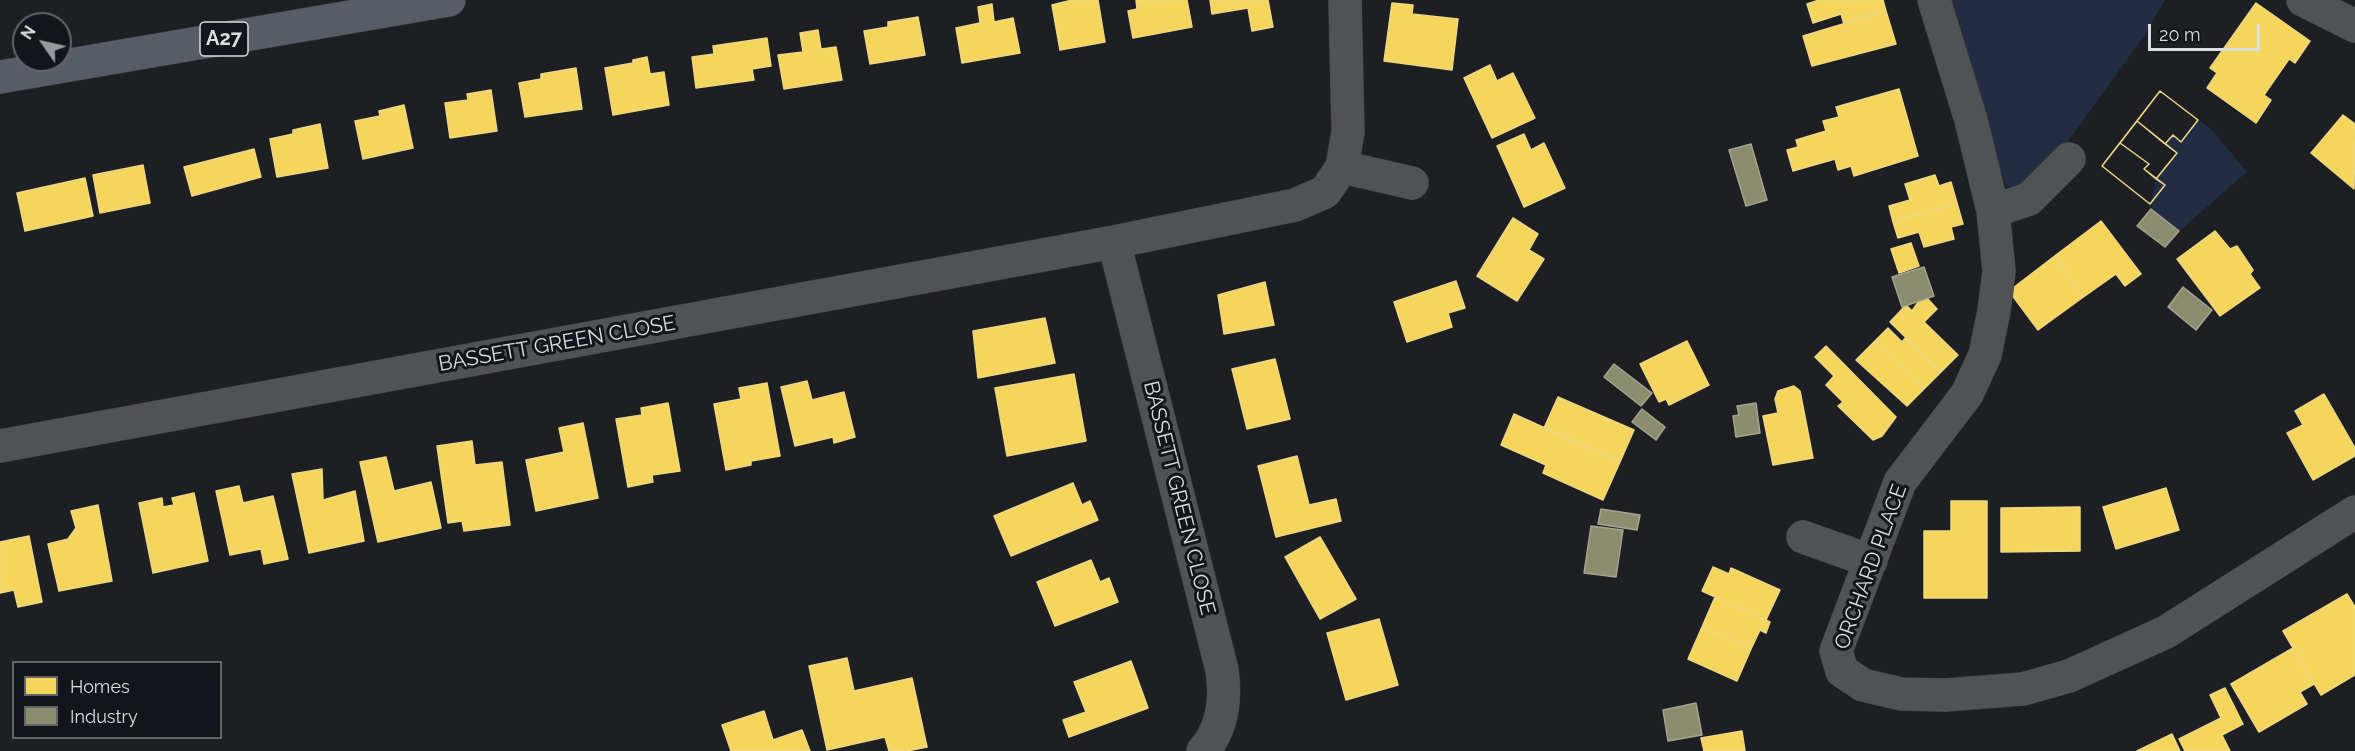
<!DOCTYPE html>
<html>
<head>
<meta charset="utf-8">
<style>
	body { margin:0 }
	#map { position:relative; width:2355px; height:751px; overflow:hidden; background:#1d1f22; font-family:Raleway,sans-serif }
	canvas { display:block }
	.legend { position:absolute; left:12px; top:661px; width:210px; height:78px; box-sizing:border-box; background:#13151a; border:2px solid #63656a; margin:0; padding:8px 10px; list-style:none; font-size:18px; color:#dbdde1 }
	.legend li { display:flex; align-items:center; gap:12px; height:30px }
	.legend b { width:30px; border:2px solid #63656a }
	.north { position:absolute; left:12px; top:12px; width:60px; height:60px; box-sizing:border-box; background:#13151a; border:2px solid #63656a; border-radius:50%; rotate:304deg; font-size:16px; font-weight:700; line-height:24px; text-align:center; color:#dbdde1 }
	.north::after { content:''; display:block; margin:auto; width:21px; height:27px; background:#989a9e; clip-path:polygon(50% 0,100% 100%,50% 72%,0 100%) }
	.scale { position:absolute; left:2148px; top:24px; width:112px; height:27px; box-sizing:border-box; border:3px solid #dbdde1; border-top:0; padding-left:8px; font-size:18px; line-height:21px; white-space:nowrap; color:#dbdde1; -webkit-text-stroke:4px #13151a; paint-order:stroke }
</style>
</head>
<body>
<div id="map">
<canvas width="2355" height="751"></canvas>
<ul class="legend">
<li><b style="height:16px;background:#f6d55c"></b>Homes</li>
<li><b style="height:16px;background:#8c8c6e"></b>Industry</li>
</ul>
<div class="north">N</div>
<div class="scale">20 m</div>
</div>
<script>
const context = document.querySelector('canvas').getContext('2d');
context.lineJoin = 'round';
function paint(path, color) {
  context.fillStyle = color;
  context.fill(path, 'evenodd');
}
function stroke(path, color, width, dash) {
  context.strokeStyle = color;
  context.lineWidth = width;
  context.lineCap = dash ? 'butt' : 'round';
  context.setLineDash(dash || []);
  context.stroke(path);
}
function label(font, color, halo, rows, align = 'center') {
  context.font = font + ' Raleway,sans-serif';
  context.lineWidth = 6;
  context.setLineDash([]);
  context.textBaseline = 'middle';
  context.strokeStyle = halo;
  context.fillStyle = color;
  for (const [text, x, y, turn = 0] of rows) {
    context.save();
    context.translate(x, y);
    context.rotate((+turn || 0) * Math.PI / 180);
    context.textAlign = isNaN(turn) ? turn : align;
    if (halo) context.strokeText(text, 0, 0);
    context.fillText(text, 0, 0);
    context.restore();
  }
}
paint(new Path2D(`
	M1951,0H2165L2144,36L2060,153L2019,187H2006L1990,140Z
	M2198,120L2212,130L2247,172L2179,231L2151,209L2153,206L2150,204L2156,179L2176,153L2165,144L2173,135L2181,141Z`), '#222d44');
const homes = new Path2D(`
	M1072,0H1098L1105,42L1060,50L1052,5Z
	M1136,0H1187L1192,27L1133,38L1128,11L1137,9Z
	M1210,0H1268L1273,27L1252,31L1248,8L1212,14Z
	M1819,0H1883L1886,11L1844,24L1841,14L1813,23L1807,4Z
	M1392,3L1413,5L1412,14L1458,19L1452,70L1384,61Z
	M2256,3L2310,41L2295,63L2289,59L2264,95L2271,100L2256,123L2207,88L2217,73L2210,68Z
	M992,4L994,22L1013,18L1020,53L962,63L956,28L980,23L978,7Z
	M1886,11L1896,44L1812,66L1803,36Z
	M918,17L925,55L870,64L864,31L888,27V22Z
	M818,30L821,49L836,47L842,80L784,89L778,55L803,52L800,33Z
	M767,38L771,66L752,69L754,80L696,88L692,57L714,54L713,46Z
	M647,57L650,74L664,72L669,105L613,115L605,68L633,63V60Z
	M1490,65L1497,81L1513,73L1535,118L1492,138L1464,78Z
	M576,68L582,109L525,117L519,83L541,79V74Z
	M1899,89L1918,156L1854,176L1851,166L1838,170L1835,159L1793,171L1787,150L1798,147L1796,140L1826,131L1823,121L1839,117L1836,107Z
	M491,90L497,131L450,138L445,103L468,100L467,94Z
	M2160,91L2198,120L2181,142L2173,135L2165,144L2177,153L2156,179L2165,185L2150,204L2102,166Z
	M2160,91L2198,120L2181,142L2173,135L2165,144L2137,121Z
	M404,105L413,148L363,159L355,121L380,116L379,111Z
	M2343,115L2355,124L2354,189L2311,153Z
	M2137,121L2177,153L2156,179L2144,169L2149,164L2120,143Z
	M320,124L328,168L277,177L270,139L293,134V130Z
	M1524,134L1531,150L1544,143L1565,188L1524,207L1497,146Z
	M2120,143L2149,164L2144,169L2165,185L2150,204L2102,166Z
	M254,149L261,177L192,196L184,167Z
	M143,165L150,203L100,213L93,175Z
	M1935,175L1939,186L1951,182L1957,203L1893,222L1889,206L1910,200L1905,184Z
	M85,178L93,216L25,231L17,193Z
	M1957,203L1963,224L1951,227L1954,239L1924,247L1919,232L1898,238L1893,222Z
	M1513,218L1538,234L1529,250L1544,259L1517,301L1477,276Z
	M2101,221L2141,274L2125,286L2116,274L2082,298L2056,255Z
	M2215,231L2230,249L2237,246L2253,270L2250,274L2260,288L2220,316L2177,259Z
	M1911,243L1919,266L1899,273L1891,249Z
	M2056,255L2082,298L2038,330L2009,291Z
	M1456,281L1465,308L1448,313L1452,327L1407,342L1394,302Z
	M1265,282L1274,325L1224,334L1218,295Z
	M1927,298L1937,309L1924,322L1958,355L1941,372L1890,322L1906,305L1912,311L1919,301Z
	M1045,318L1055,363L978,378L973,331Z
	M1888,328L1902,342L1906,337L1941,372L1924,389L1875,341Z
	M1687,341L1709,385L1669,405L1666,399L1659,402L1640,364Z
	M1875,341L1924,389L1907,406L1856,360Z
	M1826,346L1896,417L1882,436L1873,440L1838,406L1843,402L1826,385L1834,376L1815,357Z
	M1275,359L1290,419L1247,429L1232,369Z
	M1074,374L1086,441L1007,456L995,388Z
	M807,381L812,400L844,392L855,437L834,443L833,437L795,446L781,387Z
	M767,383L780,456L751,461V465L726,470L714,404L741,399L739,388Z
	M1794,386L1800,391L1813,458L1773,465L1763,416L1778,413L1775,399L1778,391Z
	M2324,394L2355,448V456L2313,480L2287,433L2303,425L2295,411Z
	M1558,397L1634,430L1620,462L1544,428Z
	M668,403L680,471L652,475L653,482L628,487L616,419L642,415L641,408Z
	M1514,414L1620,462L1603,500L1543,473L1546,465L1501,445Z
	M583,423L598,498L536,511L526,460L564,452L559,428Z
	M472,441L475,465L502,462L510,525L464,531L462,521L448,523L437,446Z
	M1297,456L1309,505L1336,499L1341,521L1276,537L1258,466Z
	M386,457L394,491L431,482L441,528L378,542L360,462Z
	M322,469L323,500L355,491L364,541L309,553L292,474Z
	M1073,483L1082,505L1090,501L1098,520L1011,556L994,516Z
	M239,486L243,503L273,496L288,559L264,564L261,549L230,555L216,491Z
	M2166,488L2179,530L2116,549L2103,507Z
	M194,493L208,561L153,573L139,503L162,498L163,507L174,505L172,498Z
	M1951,501H1987V598H1924V531H1951Z
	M98,505L112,581L59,591L48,544L68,539L76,528L71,511Z
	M2080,507V551L2001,552V508Z
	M29,536L42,602L18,607L14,590L0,593V542Z
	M1320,537L1356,599L1320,619L1285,557Z
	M1091,560L1100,582L1109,578L1118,602L1055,626L1037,582Z
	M1713,567L1729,574L1731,568L1780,590L1766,620L1702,591Z
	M2347,594L2355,607V675L2321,695L2283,631Z
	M1715,597L1770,622L1766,633L1760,630L1751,649L1702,627Z
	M1379,619L1398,685L1346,700L1327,633Z
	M1702,627L1751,649L1737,681L1688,659Z
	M2293,648L2314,684L2300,692L2307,704L2259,732L2231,684Z
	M847,658L854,691L912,678L927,747L907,751H889L885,737L827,750L809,666Z
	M1131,661L1148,708L1069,737L1063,720L1086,712L1074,682Z
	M2225,688L2243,724L2222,735L2230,751H2185L2179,739L2221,718L2210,695Z
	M764,711L773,740L802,730L810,751H731L722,725Z
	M1742,731L1745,751H1704L1701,738Z
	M2172,734L2180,751H2137Z`);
paint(homes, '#f6d55c');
stroke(homes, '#eed784', 1.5);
const industry = new Path2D(`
	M1751,144L1767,200L1746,206L1729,150Z
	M2151,209L2179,231L2165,247L2137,226Z
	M1924,267L1934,296L1902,307L1892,277Z
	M2183,287L2212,310L2196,330L2168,307Z
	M1614,364L1652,393L1641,406L1604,377Z
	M1756,403L1760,433L1736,437L1733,416L1739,415L1737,406Z
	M1642,409L1665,427L1656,440L1632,422Z
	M1601,509L1640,515L1637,530L1598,524Z
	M1591,526L1623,530L1616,577L1584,573Z
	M1696,703L1702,735L1668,741L1663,710Z`);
paint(industry, '#8c8c6e');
stroke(industry, '#a4a490', 1.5);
const minor = new Path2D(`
	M1934,0L1971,120L1993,211L1999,271L1994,311L1985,355L1967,394L1900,482L1836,651L1842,671L1863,685L1901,694L1945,695L2023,689L2069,676L2166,632L2355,512
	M2303,0L2355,26
	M1342,167L1412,183
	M1993,211L2029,199L2069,159
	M1114,242L1222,670C1226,698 1223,729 1203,751
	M0,446L1114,242L1295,205L1325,192L1342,167L1348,132L1345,0
	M1803,537L1871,561`);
const primary = new Path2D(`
	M0,77L449,0`);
stroke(minor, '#3a3b3e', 34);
stroke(primary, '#3a3b3e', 34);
stroke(minor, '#515254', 33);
stroke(primary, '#585c64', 33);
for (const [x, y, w] of [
	[224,39,48]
]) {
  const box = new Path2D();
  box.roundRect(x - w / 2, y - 17, w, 34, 4.5);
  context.fillStyle = '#13151a';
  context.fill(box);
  stroke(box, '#dbdde1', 1.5);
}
label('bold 20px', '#dbdde1', null, [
	["A27",224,39]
]);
label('21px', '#dbdde1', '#13151a', [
	["BASSETT GREEN CLOSE",557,344,-10],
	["BASSETT GREEN CLOSE",1179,498,76],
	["ORCHARD PLACE",1871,567,-70]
]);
</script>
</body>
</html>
